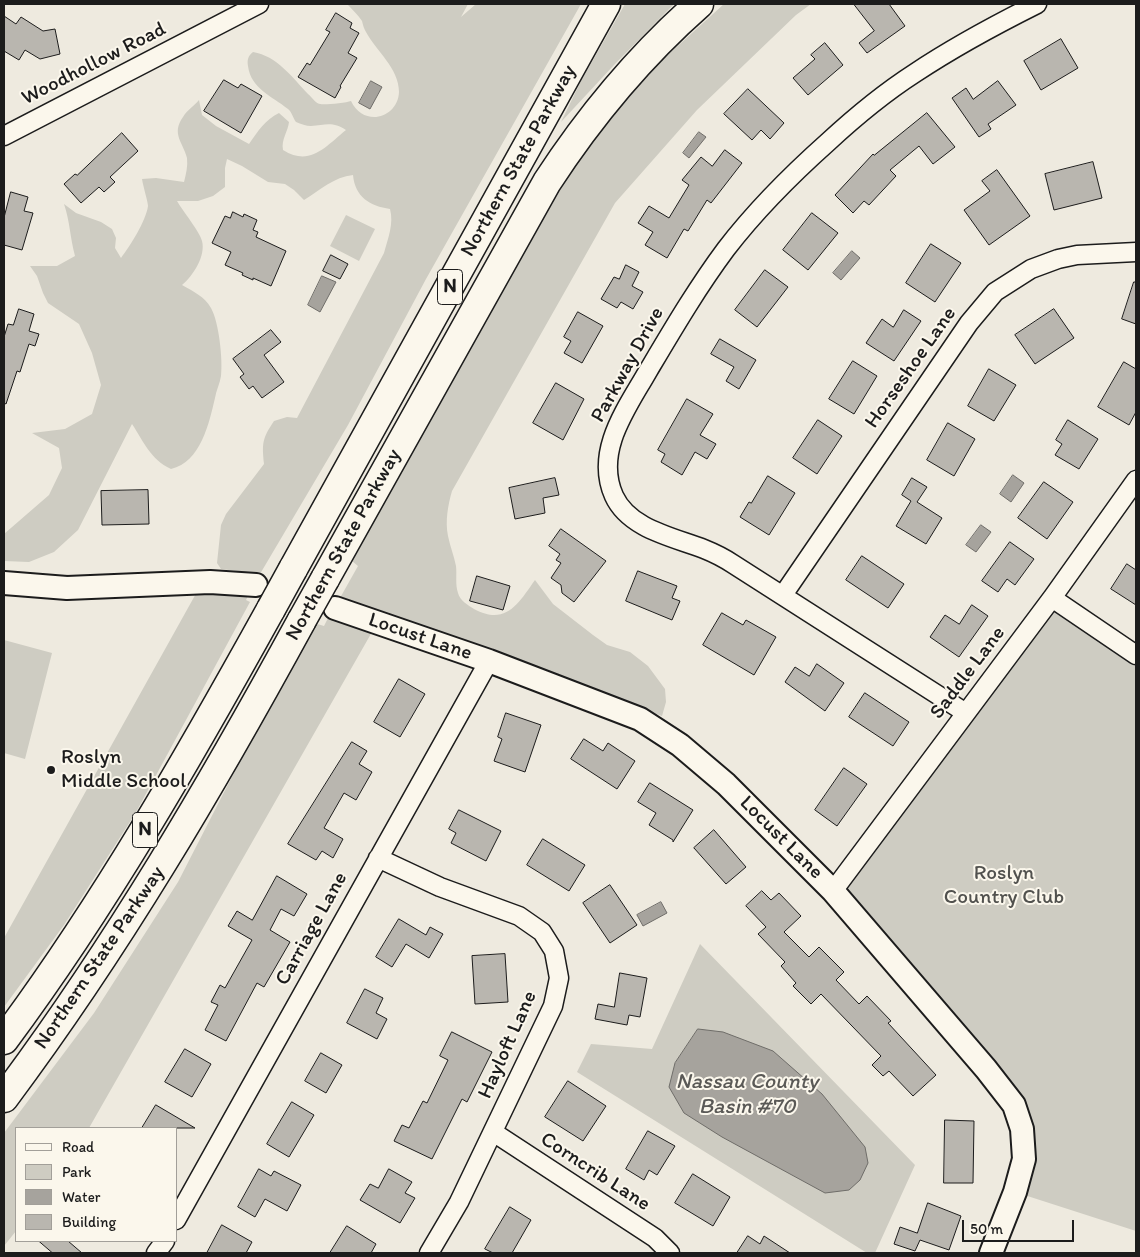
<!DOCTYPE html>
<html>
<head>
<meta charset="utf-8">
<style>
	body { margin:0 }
	#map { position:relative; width:1140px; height:1257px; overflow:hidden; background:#eeeadf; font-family:Itim,sans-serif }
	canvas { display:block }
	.frame { position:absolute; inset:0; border:5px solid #1c1c1c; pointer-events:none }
	.legend { position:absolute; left:15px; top:1127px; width:162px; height:115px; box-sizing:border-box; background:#fbf7ec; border:1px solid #a29f99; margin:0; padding:6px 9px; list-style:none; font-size:15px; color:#1c1c1c }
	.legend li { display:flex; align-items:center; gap:10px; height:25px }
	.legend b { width:25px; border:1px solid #a29f99 }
	.scale { position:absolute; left:962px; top:1220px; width:112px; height:22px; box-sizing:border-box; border:2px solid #1c1c1c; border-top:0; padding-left:6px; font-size:15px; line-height:18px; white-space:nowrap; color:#1c1c1c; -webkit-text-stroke:4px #fbf7ec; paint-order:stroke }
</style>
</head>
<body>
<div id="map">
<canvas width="1140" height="1257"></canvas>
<div class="frame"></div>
<ul class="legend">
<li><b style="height:6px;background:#fbf7ec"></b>Road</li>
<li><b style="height:14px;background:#ceccc2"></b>Park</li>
<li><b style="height:14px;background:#a6a39d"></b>Water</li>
<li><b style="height:14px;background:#b9b6af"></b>Building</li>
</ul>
<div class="scale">50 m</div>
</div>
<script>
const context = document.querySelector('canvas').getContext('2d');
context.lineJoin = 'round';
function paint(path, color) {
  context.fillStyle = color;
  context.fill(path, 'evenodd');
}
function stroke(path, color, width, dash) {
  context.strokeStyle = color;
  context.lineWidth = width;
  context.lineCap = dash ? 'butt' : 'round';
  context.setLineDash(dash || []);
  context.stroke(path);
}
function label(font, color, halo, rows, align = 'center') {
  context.font = font + ' Itim,sans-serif';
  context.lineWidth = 4;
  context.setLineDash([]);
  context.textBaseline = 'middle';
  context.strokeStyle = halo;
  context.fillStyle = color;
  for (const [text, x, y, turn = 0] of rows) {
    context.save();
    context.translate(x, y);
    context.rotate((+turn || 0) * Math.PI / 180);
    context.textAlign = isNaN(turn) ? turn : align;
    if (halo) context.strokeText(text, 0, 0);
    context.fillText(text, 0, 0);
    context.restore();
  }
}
paint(new Path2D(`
	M347,4H468L461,17L476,4H581L426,279L348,425L260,574L221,569L217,563L221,525L226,514L264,464C262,443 262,439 274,421L287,417L297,418L384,253C388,238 394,224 390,209C370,206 355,197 353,175C334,177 320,190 304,200L294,190L285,184L268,182L242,166L227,159L225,168V187L213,196L198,201H177C182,210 200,232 202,241C206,256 193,276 182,285C194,292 204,296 211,308C219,322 223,360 221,376C220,383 216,391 215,398C209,423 201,462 171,469C150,459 144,442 132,424L78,530L54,552L29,562L4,561V534L49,495L62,468L59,448L32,433L65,429L92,414L101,385L92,353L79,324L48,303L43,293L37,276L30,266H57L75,256C70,237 70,222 64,204L76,213L101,222L112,229L116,238L115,248L121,258C130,246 146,221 148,206C148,202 143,186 142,179L156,178L184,182C186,174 188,166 187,158C183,142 171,134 183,117C187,110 194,106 199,100L202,115L216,126L249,144C258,131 265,120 279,113L289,122C288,132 281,139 283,150C310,167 325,147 346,130C333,121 325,125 311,126C306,126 301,124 296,122C293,118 292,112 288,109C272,96 251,89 248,66C247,60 248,56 253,52C277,56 292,77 308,94C312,97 315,103 320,104C324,105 346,103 351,101C364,128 398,118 399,92C399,68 376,51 366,32C364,29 363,25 362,21C358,15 352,9 347,4Z
	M625,4H674L614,65L561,122L581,81Z
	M724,4H811L796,15L697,110L615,203L452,491C448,505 445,521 448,536C450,546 454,556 456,566C457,574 455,585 458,593C460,601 468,605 474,609C506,626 518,604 535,580L553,604L593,635L607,645L630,652L648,666L665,689L666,702L662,716L340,598L358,566L352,561L543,208L639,81Z
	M346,215L375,229L359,261L330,246Z
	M198,590L249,594L246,600L250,602L135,814L64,925L4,1007V938Z
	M1055,598L1136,654V1231L1015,1192L1022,1129L833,891Z
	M329,616L372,632L89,1128H16V1231L4,1246V1133L94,1013L178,882L260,722L314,623L324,626Z
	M4,640L52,653L25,759L4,753Z
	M700,944L915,1165L875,1253H867L577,1072L591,1044L652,1049Z`), '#ceccc2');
const water = new Path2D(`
	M371,81L382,87L370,109L359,103Z
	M699,132L706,137L689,158L683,153Z
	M852,251L860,258L841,280L833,273Z
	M322,276L336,282L320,312L308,305Z
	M1013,475L1024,483L1011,502L1000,494Z
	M981,525L991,532L976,552L966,545Z
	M661,902L667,913L643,926L637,915Z
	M698,1029L723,1032L773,1051L822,1094L865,1147L868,1163L860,1180L849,1190L825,1193L722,1137L684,1113L669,1087L675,1063Z`);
paint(water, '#a6a39d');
stroke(water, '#6f6d69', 1);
const building = new Path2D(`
	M854,4H889L905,26L867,53L859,43L874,31Z
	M336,13L352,23L350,28L359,33L348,53L357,58L340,86L341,87L335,98L298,77L307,63L310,65L330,32L326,30Z
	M4,16L16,24L21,17L43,31L55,29L60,54L40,59L25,50L19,60L4,51Z
	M1061,39L1078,68L1041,90L1024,61Z
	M825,43L843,65L808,95L793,78L815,59L811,55Z
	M224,80L238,88L241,84L262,96L241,133L204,111Z
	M998,81L1016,105L988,124L991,129L979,137L952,98L966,88L973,99Z
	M748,89L784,123L770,139L761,130L752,140L724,114Z
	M927,113L955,147L933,164L919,146L890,170L896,176L869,205L864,201L853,213L835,195L873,154L874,155Z
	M122,133L138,151L110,177L115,182L104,192L99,187L81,203L64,184L75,174L77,175Z
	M725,150L742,163L711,203L707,200L688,231L684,229L667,258L645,245L653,232L638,223L649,206L669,218L689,185L682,180L701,157L712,166Z
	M1093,162L1102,198L1054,210L1045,174Z
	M997,170L1030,216L989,245L964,210L990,191L982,181Z
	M11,192L28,197L24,211L33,213L22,250L4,245V218Z
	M233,212L243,217L244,214L257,220L253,230L258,232L256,237L286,251L271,286L253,278V280L242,275L243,273L225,265L231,252L212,243L225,216L230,218Z
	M812,213L838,233L808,270L783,250Z
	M931,244L961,263L935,302L906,283Z
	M331,255L348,264L340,279L323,271Z
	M626,265L639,272L632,286L643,292L633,309L621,302L617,308L601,299L614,277L619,279Z
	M765,270L788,287L757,327L735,310Z
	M1134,282H1136V324L1122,319Z
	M19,309L34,314L29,331L39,334L35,346L29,344L20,372L17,371L6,404L4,403V337L8,324L13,325Z
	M1054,309L1074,338L1035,364L1015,335Z
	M904,310L921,321L894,361L866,343L882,319L893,327Z
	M578,312L603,326L582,363L564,353L571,341L564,337Z
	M271,330L281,342L264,355L284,382L262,398L253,386L249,389L240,377L244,374L233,359Z
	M720,339L756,360L739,389L726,381L734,367L711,354Z
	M853,361L877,376L854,414L829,399Z
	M1124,362L1136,369V412L1129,425L1098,407Z
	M989,369L1016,385L994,421L968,406Z
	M556,383L584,399L563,440L533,423Z
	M687,399L713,414L700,435L716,444L707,459L695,452L682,475L661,462L665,454L658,450Z
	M818,420L842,436L817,474L793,458Z
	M1068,420L1098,439L1079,469L1055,455L1062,444L1056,440Z
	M948,423L975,439L954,476L927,460Z
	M768,476L795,493L769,535L740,517L749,502L751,503Z
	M555,478L559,495L543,498L545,513L515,519L509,488Z
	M912,478L927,487L917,502L942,518L926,544L896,526L911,501L902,495Z
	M1044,482L1073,502L1047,539L1018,518Z
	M148,490L149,524L102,525L101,491Z
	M561,529L606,561L574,602L562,593L561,585L551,578L561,563L556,560L560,554L549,546Z
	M1010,542L1034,559L1015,585L1007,579L998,592L982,581Z
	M862,556L904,584L888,608L846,580Z
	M1127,564L1136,570V605L1111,589Z
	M638,571L677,586L672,598L680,601L672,620L626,601Z
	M477,576L510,586L503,610L470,601Z
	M972,605L988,616L959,657L930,637L945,615L959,624Z
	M722,613L743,625L746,620L776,637L754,675L703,645Z
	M817,664L844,683L825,711L785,682L795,667L809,676Z
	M399,679L425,694L400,737L374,722Z
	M865,693L909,722L893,746L849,717Z
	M506,713L541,725L525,772L494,761L502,739L498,737Z
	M584,739L603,751L608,743L635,761L617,789L571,759Z
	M352,742L367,751L359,764L372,772L356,800L344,793L324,828L343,839L333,858L322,851L316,860L288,844Z
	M844,768L867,784L837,826L815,810Z
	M650,783L693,810L673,842V840L649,825L656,813L638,802Z
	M459,810L501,831L486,861L451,843L456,833L449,829Z
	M714,830L746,867L726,884L694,848Z
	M543,839L585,865L569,891L527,865Z
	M277,876L307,894L294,916L281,909L270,930L290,942L264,987L257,983L226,1041L205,1030L218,1005L211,1002L220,985L225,988L252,940L228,926L237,911L252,920Z
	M610,885L637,925L610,943L583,903Z
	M762,891L771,900L779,893L801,916L784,932L809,957L819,947L844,972L836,980L859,1004L867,996L891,1021L888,1023L936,1075L913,1096L889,1071L883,1076L872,1065L881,1056L821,994L811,1004L793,986L796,983L781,966L785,962L758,934L766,927L746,906Z
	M399,919L426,935L430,927L443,934L429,958L406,944L392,967L376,957Z
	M505,954L508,1002L475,1004L472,956Z
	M620,973L647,978L640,1017L629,1015L627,1025L595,1019L598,1004L614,1007Z
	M365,989L383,998L376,1013L387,1019L377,1039L347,1023Z
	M452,1032L492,1052L467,1102L462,1099L432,1159L394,1141L402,1125L409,1128L423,1101L427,1103L448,1060L440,1056Z
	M185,1049L211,1064L192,1097L165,1082Z
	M321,1053L342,1065L326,1093L305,1081Z
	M568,1081L606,1106L583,1141L545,1117Z
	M292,1102L314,1115L289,1157L267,1144Z
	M156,1105L195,1128H142Z
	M945,1120L974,1121L973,1183H944Z
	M648,1131L675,1146L657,1175L649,1170L644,1180L626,1169Z
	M259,1169L271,1176L274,1171L301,1185L287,1211L265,1199L255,1217L238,1207Z
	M389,1169L412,1182L405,1193L415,1198L400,1223L360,1200L370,1184L378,1188Z
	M693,1174L730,1197L713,1226L675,1203Z
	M928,1203L961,1216L949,1250L920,1240L915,1251L894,1244L900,1227L917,1233Z
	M510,1207L531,1220L512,1253H493L485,1249Z
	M222,1225L252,1242L246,1253H207Z
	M347,1226L376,1244L371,1253H330Z
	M748,1236L760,1244L764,1236L790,1253H737Z
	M39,1241H68L82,1253H53Z`);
paint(building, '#b9b6af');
stroke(building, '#1c1c1c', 1);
const minor = new Path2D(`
	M4,136L259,4
	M783,595L969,323L995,292L1031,269L1058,259L1077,255L1136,252
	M1052,598L1136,655
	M966,713L733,564C724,558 714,553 704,549C673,537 629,529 614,496C594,451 627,408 648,371C673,329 697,288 726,249C756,210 791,175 828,142C855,117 884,93 915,73C954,47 995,25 1037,4
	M378,858L440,887L519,916L542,932L554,951L559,978L553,1006L459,1202L429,1253
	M833,891L1052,598L1136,480
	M493,1132L655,1238L670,1253
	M176,1220L489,661
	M156,1253L165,1241`);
const tertiary = new Path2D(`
	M4,583L67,588L210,582L256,585
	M335,608L489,661L640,719L680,745L726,784L833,891L986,1069L1014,1105L1022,1129L1024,1159L1015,1192L991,1253`);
const motorway = new Path2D(`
	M293,569L606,4
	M325,579L547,182C590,116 640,56 699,4
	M4,1040C105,904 189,757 271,609
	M4,1098C117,947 212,785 302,620`);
stroke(minor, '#1c1c1c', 21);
stroke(tertiary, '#1c1c1c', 26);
stroke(motorway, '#1c1c1c', 31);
stroke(minor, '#fbf7ec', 18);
stroke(tertiary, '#fbf7ec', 22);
stroke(motorway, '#fbf7ec', 28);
const motorwayBridge = new Path2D(`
	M271,609L293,569
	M302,620L325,579`);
stroke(motorwayBridge, '#1c1c1c', 31, []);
stroke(motorwayBridge, '#fbf7ec', 28);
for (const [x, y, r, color] of [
	[51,770,5,"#1c1c1c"]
]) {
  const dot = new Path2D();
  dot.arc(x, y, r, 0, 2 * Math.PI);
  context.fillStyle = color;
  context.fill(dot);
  stroke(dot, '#fbf7ec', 2);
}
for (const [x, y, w] of [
	[450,287,25],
	[145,830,25]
]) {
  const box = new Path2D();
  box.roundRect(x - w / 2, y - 17.5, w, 35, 4);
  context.fillStyle = '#fbf7ec';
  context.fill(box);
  stroke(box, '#1c1c1c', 1);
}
label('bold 20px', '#1c1c1c', null, [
	["N",450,287],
	["N",145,830]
]);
label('21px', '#1c1c1c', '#fbf7ec', [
	["Woodhollow Road",94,64,-27],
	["Northern State Parkway",519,161,-61],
	["Parkway Drive",628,365,-61],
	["Horseshoe Lane",911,368,-55],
	["Northern State Parkway",344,545,-61],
	["Locust Lane",420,637,19],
	["Saddle Lane",968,673,-53],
	["Locust Lane",781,838,45],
	["Carriage Lane",312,929,-61],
	["Northern State Parkway",100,958,-56],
	["Hayloft Lane",508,1045,-66],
	["Corncrib Lane",595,1172,33]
]);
label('21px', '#1c1c1c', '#fbf7ec', [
	["Roslyn",61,758],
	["Middle School",61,782]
], 'left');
label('21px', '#51514e', '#fbf7ec', [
	["Roslyn",1004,874],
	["Country Club",1004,898]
]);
label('italic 22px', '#5a5956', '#fbf7ec', [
	["Nassau County",747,1082],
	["Basin #70",747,1107]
]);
</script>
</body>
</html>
